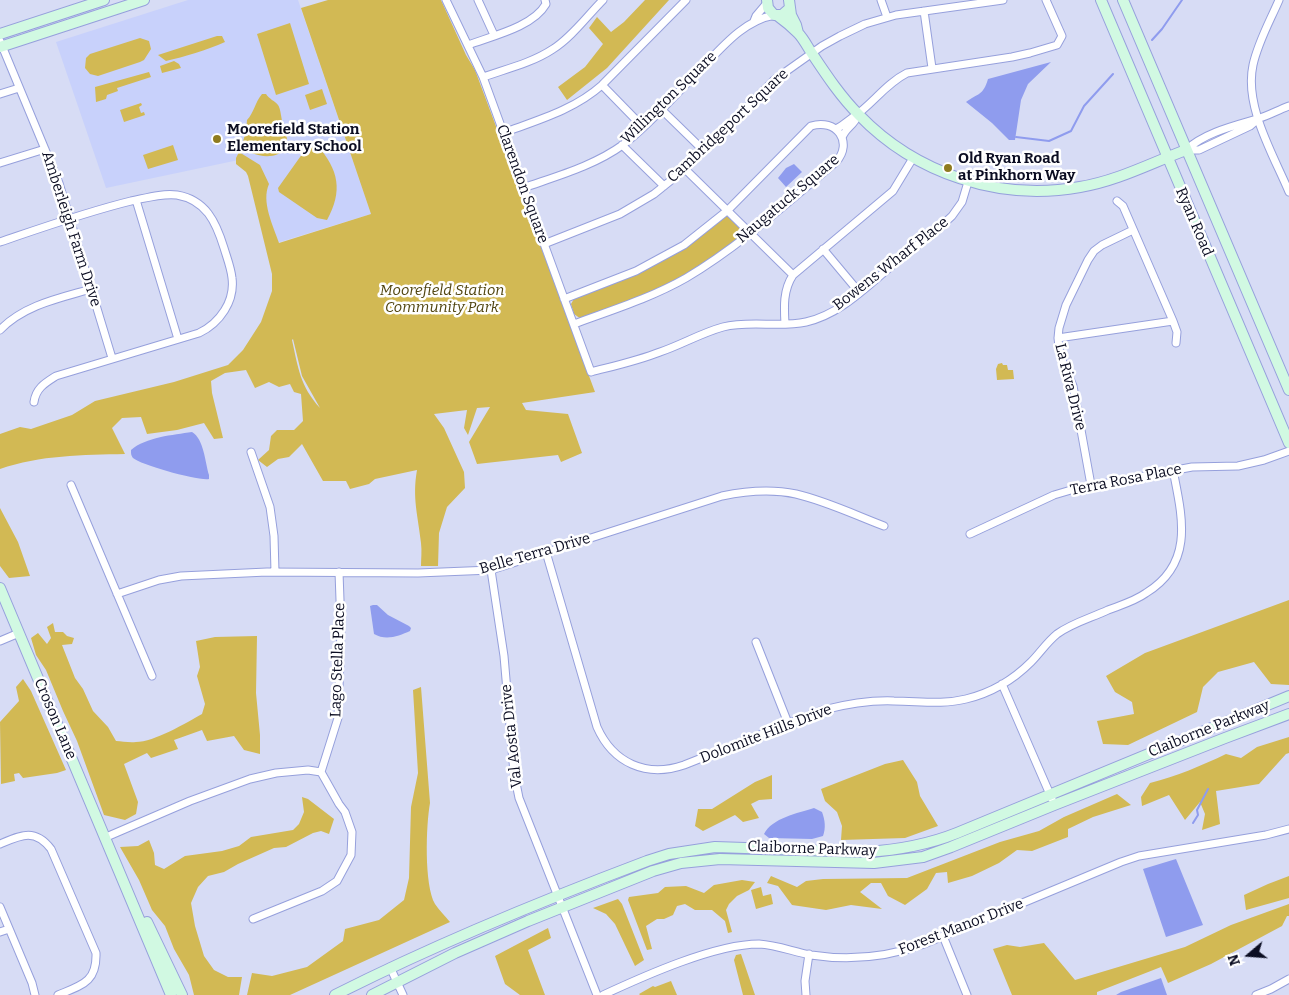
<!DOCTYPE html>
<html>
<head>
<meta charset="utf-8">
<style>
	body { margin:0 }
	#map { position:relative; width:1289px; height:995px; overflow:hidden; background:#d7dcf5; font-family:Bitter,serif }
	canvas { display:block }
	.north { position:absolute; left:1224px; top:930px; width:50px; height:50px; -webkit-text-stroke:4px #fff; paint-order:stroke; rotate:252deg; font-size:14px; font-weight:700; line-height:20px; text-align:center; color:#0b0d22 }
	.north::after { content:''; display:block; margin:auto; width:18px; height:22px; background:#0b0d22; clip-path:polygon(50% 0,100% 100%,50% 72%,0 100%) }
</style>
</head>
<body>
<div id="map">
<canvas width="1289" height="995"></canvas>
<div class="north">N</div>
</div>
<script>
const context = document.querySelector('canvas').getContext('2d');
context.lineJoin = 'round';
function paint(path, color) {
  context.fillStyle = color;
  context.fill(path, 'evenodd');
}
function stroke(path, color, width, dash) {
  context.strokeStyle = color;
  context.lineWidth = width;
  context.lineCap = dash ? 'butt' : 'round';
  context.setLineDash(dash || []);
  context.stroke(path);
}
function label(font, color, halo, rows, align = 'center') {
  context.font = font + ' Bitter,serif';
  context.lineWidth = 5;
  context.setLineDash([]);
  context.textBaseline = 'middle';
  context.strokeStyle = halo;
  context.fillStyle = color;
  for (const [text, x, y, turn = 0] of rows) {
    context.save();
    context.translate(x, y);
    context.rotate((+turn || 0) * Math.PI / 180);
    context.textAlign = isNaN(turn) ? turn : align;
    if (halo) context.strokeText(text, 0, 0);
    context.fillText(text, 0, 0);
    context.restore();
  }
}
paint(new Path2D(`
	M188,0H298L371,214L270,245L248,158L106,188L56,42Z`), '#c8d1fb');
paint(new Path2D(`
	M328,0H441L466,55L475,70L595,392L522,403L526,410L568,414L582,453L561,462L558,455L477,464L469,442L490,407L477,408L468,435L464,428L467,410L434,414L444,428L464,472L465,488L447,507L439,533L438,566H421C421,559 422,551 421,543C418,515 412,498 417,470L375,479L369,484L350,489L346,481H323L302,444L289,457L278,459L267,467L258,460L269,450L271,436L277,430H294L303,421L301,394L294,392L290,384L279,387L269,382L255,388L246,370L225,373L211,381L212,393L223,438L214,439L204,423L177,430L147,434L141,417L122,418L112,428L125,454C83,455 40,455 0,469V434L20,427L31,429L72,415L95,401L174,382L228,365L243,350L261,322L272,291V274L248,176L246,172L236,164V158L239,152L260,165L269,184C261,202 273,225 279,243L371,214L301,8ZM293,339L302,376L320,408C300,386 298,367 292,340Z
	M645,0H669L607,68L567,100L558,87L585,67L603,44L589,28L597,17L611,32L624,22Z
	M290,23L309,84L276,95L257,34Z
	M217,36H222L225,42C207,50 184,57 166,61L158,55Z
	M140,38L149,41L151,49L144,60L140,62L98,76L90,74L85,68L86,58L90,54Z
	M174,61L179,64L181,68L162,73L160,66Z
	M149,72L151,77L117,88L118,91L107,95L106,99L96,102L95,87Z
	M322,89L327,104L310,110L305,95Z
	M262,94H266C269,99 275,101 278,105C281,109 281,119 283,124C285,131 289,140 286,147C278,162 248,157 242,144L246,132L247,120C254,113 255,102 262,94Z
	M141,103L142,105L139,107L141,113L144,112L145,115L124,122L120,110Z
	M173,145L178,160L148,169L143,155Z
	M317,145C339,170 343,191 327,220L317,218L279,192L278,188L305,150Z
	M726,216C734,219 742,227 741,235C735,242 727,247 720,252C678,284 630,300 581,319L574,314L571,304L575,297L654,265L680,250Z
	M1002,363L1003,365H1007L1008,370H1013L1014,379L997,380L996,369L998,364Z
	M0,508L18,542L30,576L9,578L0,566Z
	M1289,600V685L1271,684L1254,662L1218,672L1203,687L1197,712L1128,745L1103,744L1097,721L1134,714L1132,702L1115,692L1106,676L1145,653Z
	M53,623L55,632H63L67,636L74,638L72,644L62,645L75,678L83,689L93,711L108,727L116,741C122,741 129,743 136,742C154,742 186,723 202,714L205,704L197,676L200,667L196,641L215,637L257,636L256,693L260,735V754L244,750L234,736L207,741L202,730L174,740L178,749L151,758L147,753L124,764L138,802L136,814L125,820L104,815L77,741L63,711L46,670L36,655L31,638L38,633L47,644L51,638L47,627Z
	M23,679L31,691L66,770L57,773L23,778L19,773L14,774L15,781L1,784L0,722L19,701L16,687Z
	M421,687L430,803C426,825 424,885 435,904C439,910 445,916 450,922L290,995H247L252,973L272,976L307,967L343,941L345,929L379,920L404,900L409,878L411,807L418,773L413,690Z
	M1289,737V753L1286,754L1259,784L1216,791L1220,824L1202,830L1205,814L1200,802L1185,820L1169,795L1142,806L1141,797L1150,783C1177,776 1201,766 1226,754L1241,758L1257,747Z
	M903,760L917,782L920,796L938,826L905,838L841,840L842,826L837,812L825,801L821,789L885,764Z
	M772,775V799L759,800L751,804L759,818L743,822L735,815L703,831L695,826L698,809H712L755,782Z
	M1117,794L1131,805L1093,817L1068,829V837L1032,851L1017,850L999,863L972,876L948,883L947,872L936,873L927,889L905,905L888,896L881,883H871L860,892L882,909L851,905L826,910L792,905L778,886L767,883L771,876L797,887L806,881L823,879L907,878L1000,842L1039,831L1064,817Z
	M302,797L308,799L334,819L329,834L321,831L313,833L286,847L274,848L238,864L224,872L208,876L198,887L191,903L195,926L204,956L214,970L228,977H242L239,995H194L189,975L174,949L165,926L152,910L139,880L120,847L138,846L149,840L154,853L155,865L164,869L185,856L222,851L239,846L251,837L293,830L299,824L304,812Z
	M1289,876V898L1246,910L1244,895L1268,884Z
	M742,880L755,882L749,890L737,896L729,904L726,910L732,932L728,933L725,921L712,910H695L685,904L677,906L673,915L664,919H657L646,926L652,949L647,950L628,900L629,897L658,893L665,887L686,886L704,893L714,885Z
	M761,887L763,896L771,894L773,904L756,909L751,890Z
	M618,899L622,904L644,960L635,966L615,924L606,914L593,908Z
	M1289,904V916H1287L1282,926L1211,964L1168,983L1161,967L1097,992V995H1012L993,949L1007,945L1020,947L1044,943L1075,980L1185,947L1231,925Z
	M548,928L551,938L528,950L545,995H520L505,984L495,956Z
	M741,954L755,995H743L734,960L736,955Z
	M671,981L677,995H640L639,994L653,986L655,987Z`), '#d2b954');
paint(new Path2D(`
	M1051,62L1028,84L1021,100L1015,140H1009L992,123L966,102C978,93 983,96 988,79Z
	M794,164L802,172L786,187L778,178L786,168Z
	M192,432C204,439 205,462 209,475V479C198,481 141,465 133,458C131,455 131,454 131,450C146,437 173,435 192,432Z
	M373,605H377L388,615L409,626L411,628L410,631C399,636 386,641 374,634L370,606Z
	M814,808L822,812C825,820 826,828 823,836L812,839L769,838L764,834C772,818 798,813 814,808Z
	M1176,859L1203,925L1166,937L1143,869Z
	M1161,978L1167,995H1116L1121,992Z`), '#8f9cee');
stroke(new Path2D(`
	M1152,40L1162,29L1182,0
	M1016,137L1049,141L1071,131L1084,106L1113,74
	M1193,823L1198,815L1197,810L1208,789`), '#8f9cee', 2);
const street = new Path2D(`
	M446,0L483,77L591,372C614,366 637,361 660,352C681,345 701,333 723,327C750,320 779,328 806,322C841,314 867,286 894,264C913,248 934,233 952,216L962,202L968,182
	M478,0L494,35
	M881,0L887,17
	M1279,0C1270,21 1258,42 1253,65C1244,106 1273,154 1289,192
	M924,11L932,68
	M754,21L756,16L767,3
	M0,41L59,183L112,358
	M468,45C492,36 533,27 546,4L545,0
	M483,77C506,69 532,63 553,49C572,37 587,16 603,0
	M602,85L643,127
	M0,94L19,88
	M661,109L703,150
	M836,129C843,126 846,122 852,118C872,105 885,84 907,73L1012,57L1030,53L1057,45L1062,36L1046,0
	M503,133C538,120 574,110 602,85L686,0
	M842,138C845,128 854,126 858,115
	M622,145L664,186
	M1186,150C1204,133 1233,126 1257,119C1268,116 1278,110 1289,106
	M1186,150H1199L1250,126L1258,119
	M0,163L45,149
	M685,169L793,275
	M523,188C557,176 594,166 624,144C653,122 677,92 703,67C724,45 745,20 775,15
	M136,200L178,339
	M1117,201L1123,206L1173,321L1177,332L1176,343
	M0,242C44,227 86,212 131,201C146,198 162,193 177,195C206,200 216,222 224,248C227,258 231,268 232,278C235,301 220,323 199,333L56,376C45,383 36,388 34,402
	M544,244L620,214L654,194L685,169L774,80L822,46L840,36L865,24L896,15L1003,0
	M823,249L859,292
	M564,299L636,271L684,245L728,210L811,126C836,118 854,142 836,162C788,202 740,246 686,278C651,298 612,310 574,324
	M785,324C784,307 783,290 793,275L893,191L913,158
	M0,330C24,305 60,298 91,289
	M1058,338L1173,321
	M251,452L270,507L274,536L275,572
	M71,485L152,676
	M1091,485L1073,386L1060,355L1058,338L1059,328L1066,305L1088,260L1094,251L1102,245L1133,230
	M970,534L1054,495L1071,490L1192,467L1238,466L1264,460L1289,451
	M546,552L597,727C613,763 646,778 684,765L823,710C847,704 870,700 894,701C919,701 942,705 966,699C991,693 1013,680 1031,662C1040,653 1047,642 1057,634C1072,623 1091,618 1108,610C1121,605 1135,601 1146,593C1195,563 1182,516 1173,470
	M491,570L504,656L514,773L519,798L597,995
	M117,594L159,580L181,576L267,572L418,573L491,570L722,496C746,491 772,489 796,494C826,501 855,515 884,526
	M0,641L19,633
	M756,642L788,723
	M1002,684L1052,799
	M104,838L190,801L250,779L276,773L308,770L321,772
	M0,844C21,835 35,828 51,849L96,953C97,982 82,985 58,995
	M0,907L32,983L35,995
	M253,919L322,891L337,881L351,855L352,832L345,812L339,804L321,772L338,718L341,628L339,572
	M0,932L9,929
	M943,936L967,995
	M390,967L403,995
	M603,995C644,976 715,944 759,944C777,945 794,952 811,955C850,961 888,957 924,944L1121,862L1139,856L1266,835L1289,829
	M806,995L805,981L809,954
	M1256,995L1271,989L1289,979`);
const secondary = new Path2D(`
	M767,0L768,8L774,15H782L790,8
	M789,0L791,15L796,25L798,33
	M1101,0L1289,443
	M1123,0L1289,390
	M778,16C785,21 792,27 798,33C804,39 808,48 813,55C827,76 841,97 859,115C915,173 999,202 1080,187C1117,181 1151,163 1186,150
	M0,34L104,0
	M0,47L144,0
	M0,588L171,995
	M147,922L182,995
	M335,995C436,944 541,901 647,861L669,854L715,847L866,852C898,850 927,845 957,833L1289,696
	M372,995L455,953L528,921L653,871L681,863L720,859L874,863L923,857L951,847L1054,805L1225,738L1289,714`);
stroke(street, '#96a0dc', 9);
stroke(secondary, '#96a0dc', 12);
stroke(street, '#fff', 7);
stroke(secondary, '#d1f9e2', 10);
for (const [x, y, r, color] of [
	[217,139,5,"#8f7b20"],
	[948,168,5,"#8f7b20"]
]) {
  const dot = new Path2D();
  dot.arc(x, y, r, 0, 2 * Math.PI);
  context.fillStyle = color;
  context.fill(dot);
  stroke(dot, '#fff', 2);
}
label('15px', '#0b0d22', '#fff', [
	["Willington Square",669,98,-44],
	["Cambridgeport Square",728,126,-43],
	["Clarendon Square",522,184,70],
	["Naugatuck Square",788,199,-40],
	["Ryan Road",1194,222,67],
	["Amberleigh Farm Drive",71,229,72],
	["Bowens Wharf Place",891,264,-38],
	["La Riva Drive",1070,387,76],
	["Terra Rosa Place",1126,480,-11],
	["Belle Terra Drive",535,554,-16],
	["Lago Stella Place",338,660,-88],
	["Croson Lane",55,719,67],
	["Claiborne Parkway",1209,729,-22],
	["Dolomite Hills Drive",766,734,-21],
	["Val Aosta Drive",512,736,-96],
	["Claiborne Parkway",812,849,2],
	["Forest Manor Drive",961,927,-21]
]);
label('bold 15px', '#0b0d22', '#fff', [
	["Moorefield Station",227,130],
	["Elementary School",227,147],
	["Old Ryan Road",958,159],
	["at Pinkhorn Way",958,176]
], 'left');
label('italic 15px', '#514510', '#fff', [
	["Moorefield Station",442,291],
	["Community Park",442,308]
]);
</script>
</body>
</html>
